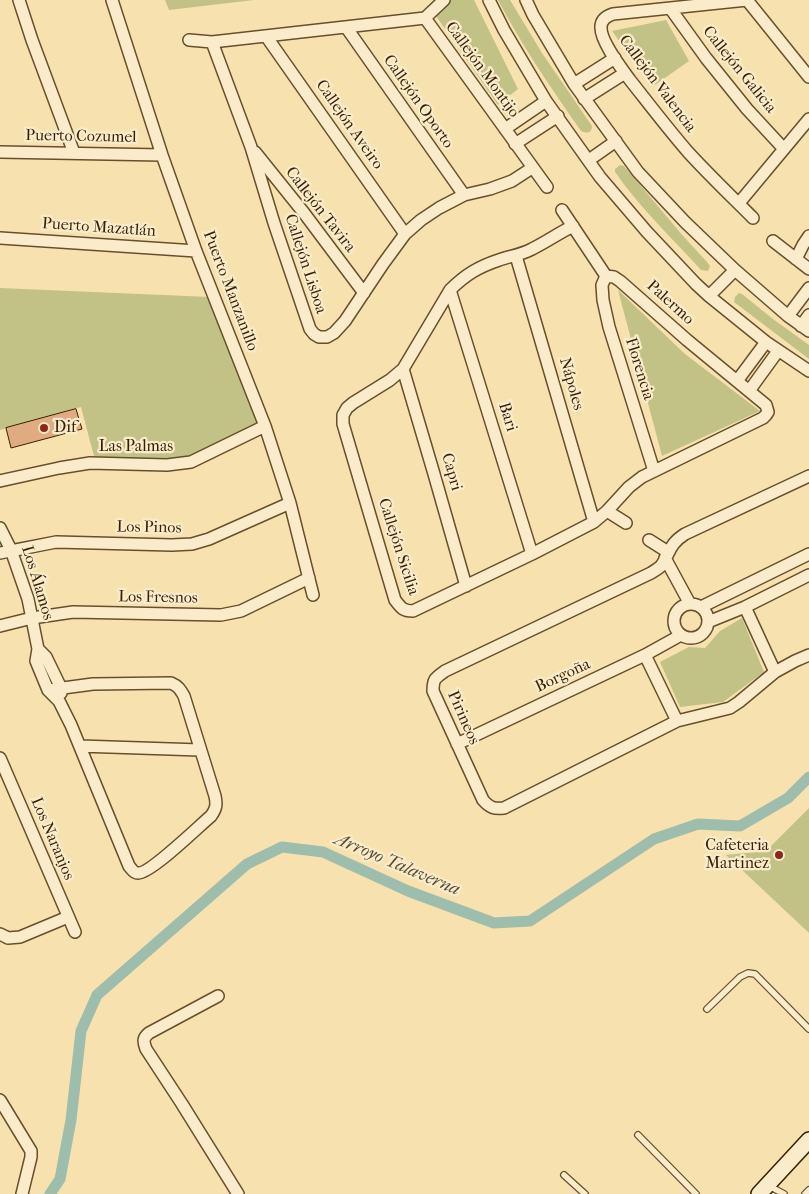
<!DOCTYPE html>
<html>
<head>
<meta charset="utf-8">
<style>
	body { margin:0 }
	canvas { display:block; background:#f7e2af }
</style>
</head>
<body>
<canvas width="809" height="1194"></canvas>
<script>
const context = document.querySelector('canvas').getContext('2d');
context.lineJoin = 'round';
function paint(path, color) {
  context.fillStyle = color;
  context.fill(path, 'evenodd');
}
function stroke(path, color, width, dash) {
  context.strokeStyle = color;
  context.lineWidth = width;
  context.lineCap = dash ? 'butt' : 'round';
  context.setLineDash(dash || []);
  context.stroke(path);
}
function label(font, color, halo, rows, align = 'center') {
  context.font = font + ' "IM FELL French Canon",serif';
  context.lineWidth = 4.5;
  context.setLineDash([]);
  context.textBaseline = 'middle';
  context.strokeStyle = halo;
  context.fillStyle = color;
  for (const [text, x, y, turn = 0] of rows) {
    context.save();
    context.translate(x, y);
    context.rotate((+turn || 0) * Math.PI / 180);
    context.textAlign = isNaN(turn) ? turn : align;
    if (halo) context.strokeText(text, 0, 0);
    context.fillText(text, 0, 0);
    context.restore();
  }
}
paint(new Path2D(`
	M165,0H254L169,10Z
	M451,0H474L518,89L498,105L436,16Z
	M498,0H510L542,53L592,126C592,133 587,134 581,131C551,88 522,46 498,0Z
	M666,20L689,61L652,87L612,31Z
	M620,165L624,166L684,237L707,262L710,266L708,271L701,270C672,238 640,208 615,172V169Z
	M0,288L210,297L259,425L193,459L168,462L95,460L81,407L0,430Z
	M618,290L685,354L760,411L662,456Z
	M739,293L742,294L773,319L809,345V359L734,302L735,297Z
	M742,618L764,672L723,702L680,707L660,662L689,647L705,648L720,631Z
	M809,808V933L726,855L766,851Z`), '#c3c286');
stroke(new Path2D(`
	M50,1194L60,1179L71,1120L81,1031L97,995L247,864L282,847L323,852L408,891L494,923L530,921L654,839L698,824L740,826L788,798L809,777`), '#9dbeac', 11);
const building = new Path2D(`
	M76,409L82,429L11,448L6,428Z`);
paint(building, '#e1ab82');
stroke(building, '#371e00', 1);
const lane = new Path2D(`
	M707,1009L740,977L748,973L755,974L809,1029
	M638,1135L696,1194
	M564,1175L585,1194
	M769,1186L784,1194
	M805,1194L809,1190`);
const street = new Path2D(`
	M19,0L32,40L74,153
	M112,0L162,155L196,251L265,426L290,503L313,595
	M489,0L504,30L546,101L600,177L647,232L696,284L709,296L766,342L809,371
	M526,0L533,15L574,84L638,172L685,222L735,270L788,316L809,331
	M747,0L613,14C607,16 601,20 601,27C600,41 622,69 630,80C649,104 668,129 688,152C709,175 731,196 753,218
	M747,0L809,77
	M670,8L706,58L747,109L784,149
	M425,18L547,187
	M425,18L444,0
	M346,27L464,195
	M266,36L405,234
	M189,40L212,42L425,18
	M212,42L251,147L274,223L310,329L314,334L319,337H327L334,333L345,321L383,264L405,234L421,220L439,208L464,195L490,189L512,181L532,168
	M574,84L615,58
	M584,99L625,73
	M505,129L546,101
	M515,144L558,116
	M0,152L162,155
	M255,152L304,213L364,293
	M589,160L616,141
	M739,203L809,119
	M562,210L606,276L614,277L620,281L687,340L766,405L768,412L766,415L763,418L642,477L629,487L607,511L594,522L532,554L413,611C403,611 401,608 395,600L343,424V415L347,408L353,403L390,380L403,369L450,290C465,275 478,267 499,260C510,256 521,255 532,249C546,242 559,233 573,226
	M0,238L196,251
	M773,241L809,269
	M516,256L594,522
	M796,259L803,245L809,236
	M606,276L602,285L603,300L609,327L654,471
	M450,290L532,554
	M709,296L735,270
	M788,316L809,288
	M801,326L809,315
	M403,369L434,474L466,586
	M737,381L766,342
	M749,391L778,351
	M809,476L685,534C668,545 671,552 661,566C658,569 654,571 651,573L445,671C435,678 433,679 433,691L483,800C490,808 494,809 504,808L677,721L730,708L739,702L775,672L795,661L809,655
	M0,481L59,468L90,463L167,465L191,462L265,426
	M607,511L626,523
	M0,528L11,550L28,599L38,649L36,661L48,690L59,701L71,725L129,866C132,869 133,873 138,873C150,874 199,826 211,816C216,809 217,805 215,796L184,696C180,689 178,686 171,683L93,684L48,690
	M649,540L668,552
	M0,553L56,542L172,545L192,544L209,539L290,503
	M665,558L690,604
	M674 621a17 17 0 1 1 34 0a17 17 0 1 1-34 0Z
	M701,607L809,554
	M745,607L775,672
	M708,622L745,607L809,575
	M0,626L32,618L73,612L221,615L241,611L309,578
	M38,649L46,657L61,688V693
	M645,655L677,721
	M457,744L645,655L681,635
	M80,746L200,750
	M0,758L75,932
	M0,934L8,938L20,937L68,917
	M218,996L149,1033C143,1038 143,1041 146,1049L182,1104L238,1194
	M0,1100L31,1151V1157L22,1194`);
const secondary = new Path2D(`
	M759,1194L809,1140`);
stroke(lane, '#674f2c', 8);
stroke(street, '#674f2c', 14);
stroke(secondary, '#371e00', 18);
stroke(lane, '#faeccb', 5.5);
stroke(street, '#faeccb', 11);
stroke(secondary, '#faeccb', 15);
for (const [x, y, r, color] of [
	[44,428,5,"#8f2418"],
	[779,855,5,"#8f2418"]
]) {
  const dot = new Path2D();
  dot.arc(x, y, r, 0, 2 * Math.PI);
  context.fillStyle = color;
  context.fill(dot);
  stroke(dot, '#faeccb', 2);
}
label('16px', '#371e00', '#faeccb', [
	["Callejón Montijo",482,70,54],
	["Callejón Galicia",739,70,51],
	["Callejón Valencia",657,84,53],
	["Callejón Oporto",418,102,55],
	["Callejón Aveiro",349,125,55],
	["Puerto Cozumel",81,137,1],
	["Callejón Tavira",320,210,52],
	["Puerto Mazatlán",99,228,4],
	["Callejón Lisboa",305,264,72],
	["Puerto Manzanillo",230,291,69],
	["Palermo",670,303,42],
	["Florencia",639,369,73],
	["Nápoles",571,384,74],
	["Bari",507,417,73],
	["Las Palmas",136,447],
	["Capri",451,472,74],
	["Los Pinos",149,528,1],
	["Callejón Sicilia",398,547,72],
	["Los Álamos",37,583,73],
	["Los Fresnos",158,598,1],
	["Borgoña",563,676,-25],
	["Pirineos",463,718,66],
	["Los Naranjos",52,839,67]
]);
label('16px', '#371e00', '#faeccb', [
	["Dif",54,428],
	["Cafeteria",769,846,"right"],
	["Martinez",769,864,"right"]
], 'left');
label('italic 18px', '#564e34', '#faeccb', [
	["Arroyo Talaverna",397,865,23]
]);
</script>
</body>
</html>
